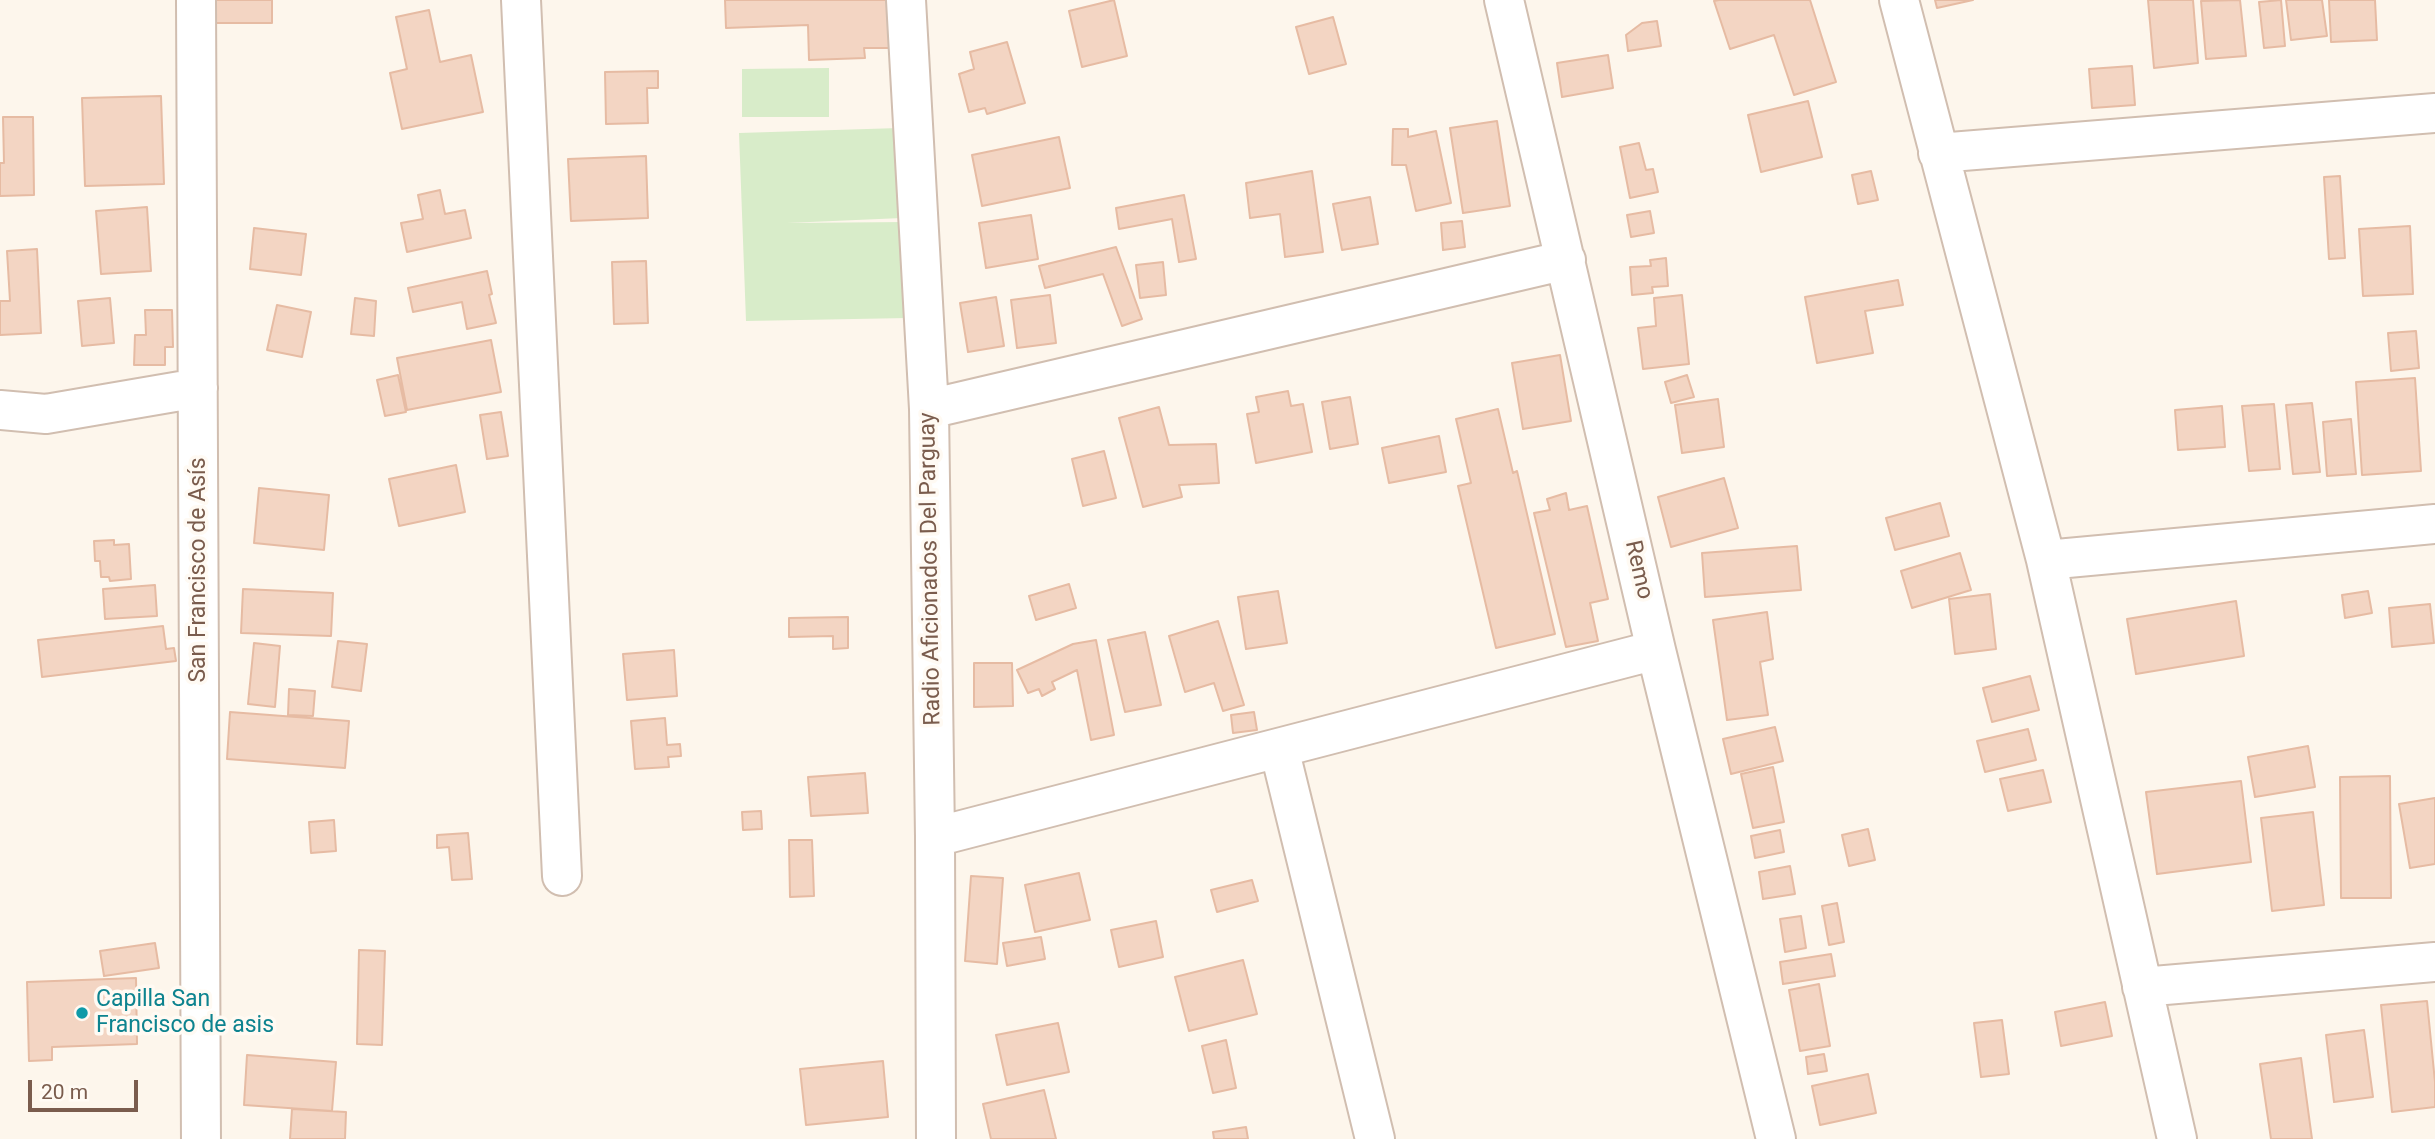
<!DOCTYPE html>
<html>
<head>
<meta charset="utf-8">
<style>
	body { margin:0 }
	#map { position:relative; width:2435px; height:1139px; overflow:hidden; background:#fdf6ec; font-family:Roboto,sans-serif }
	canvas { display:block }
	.scale { position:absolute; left:28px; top:1080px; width:110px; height:32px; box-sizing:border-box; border:4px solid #7a5c4d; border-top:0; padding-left:9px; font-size:21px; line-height:24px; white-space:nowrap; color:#7a5c4d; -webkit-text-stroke:5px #fffaf3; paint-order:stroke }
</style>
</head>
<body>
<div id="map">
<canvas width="2435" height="1139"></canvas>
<div class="scale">20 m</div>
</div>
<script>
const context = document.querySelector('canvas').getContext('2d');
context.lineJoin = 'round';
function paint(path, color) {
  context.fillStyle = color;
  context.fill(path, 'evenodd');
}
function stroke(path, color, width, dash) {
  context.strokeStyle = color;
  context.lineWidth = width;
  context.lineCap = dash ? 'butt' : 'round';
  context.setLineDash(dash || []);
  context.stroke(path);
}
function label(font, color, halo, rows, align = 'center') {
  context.font = font + ' Roboto,sans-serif';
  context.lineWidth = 7;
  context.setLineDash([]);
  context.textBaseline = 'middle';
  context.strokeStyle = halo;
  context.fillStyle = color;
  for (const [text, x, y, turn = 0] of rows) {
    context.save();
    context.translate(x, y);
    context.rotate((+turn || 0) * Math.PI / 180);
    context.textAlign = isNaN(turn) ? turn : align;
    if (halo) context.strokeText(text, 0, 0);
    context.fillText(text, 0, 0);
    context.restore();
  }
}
paint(new Path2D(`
	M829,68V117H742V69Z
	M899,128L902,218L787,223L906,222L908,318L746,321L739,133Z`), '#d8ecc9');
const building = new Path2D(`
	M208,0H272V23H208Z
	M725,0H890L891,48H864L865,58L809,60L808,25L726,28Z
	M1114,0L1127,56L1082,67L1069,11Z
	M1719,0H1810L1836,82L1794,95L1774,35L1730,49L1714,1Z
	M1935,0H1973L1937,8Z
	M2148,0H2193L2198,63L2154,68Z
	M2240,0L2246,56L2206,59L2201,1Z
	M2281,0L2285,46L2264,48L2259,2Z
	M2286,0H2322L2327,36L2291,40Z
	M2329,0H2375L2377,40L2331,42Z
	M429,10L440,62L471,55L483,112L402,129L390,73L407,69L396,17Z
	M1333,17L1346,64L1309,74L1296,27Z
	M1657,21L1661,46L1628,51L1626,35L1642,23Z
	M1007,42L1025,103L987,114L985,108L969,112L959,74L974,69L970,52Z
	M1608,55L1613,88L1562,97L1557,63Z
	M2132,66L2135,105L2092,108L2089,69Z
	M658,71V88H647L648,123L606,124L605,72Z
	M161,96L164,184L85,186L82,98Z
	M1808,101L1822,157L1761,172L1748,115Z
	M3,117H33L34,195L0,196V163H4Z
	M1497,121L1510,206L1463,213L1450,128Z
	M1393,129H1408V137L1436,131L1451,203L1416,211L1406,165H1392Z
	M1059,137L1070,188L982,206L972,155Z
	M1639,143L1646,170L1653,169L1658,192L1630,198L1620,147Z
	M646,156L648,218L571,221L568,159Z
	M1312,171L1323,252L1285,257L1280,214L1250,218L1246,183Z
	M1871,171L1878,200L1858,204L1852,175Z
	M2340,176L2345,258L2329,259L2324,177Z
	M440,190L445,214L465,210L471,238L407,252L401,223L423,219L418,195Z
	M1184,195L1196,259L1179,262L1172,219L1119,229L1116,208Z
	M1370,197L1378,244L1342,250L1333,204Z
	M147,207L151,271L101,274L96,211Z
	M1650,211L1654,233L1631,237L1627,215Z
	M1031,215L1038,259L986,268L979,223Z
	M1462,221L1465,247L1443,250L1441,223Z
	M2410,226L2413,294L2363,296L2359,229Z
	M254,228L306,234L301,275L250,269Z
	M1116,247L1142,319L1122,326L1103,274L1045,288L1039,266Z
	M37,249L41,333L0,335V301H10L7,251Z
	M1666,258L1668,286L1652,287L1653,293L1632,295L1630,267L1651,266L1650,260Z
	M646,261L648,323L614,324L612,262Z
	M1163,262L1166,295L1140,298L1136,265Z
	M487,271L492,294L489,295L496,323L467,329L462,302L413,312L408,288Z
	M1898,280L1903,305L1865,311L1873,353L1817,363L1805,297Z
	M1050,295L1056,343L1017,348L1011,300Z
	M1682,295L1689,364L1643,369L1638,328L1656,326L1654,298Z
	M996,297L1004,346L968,352L960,303Z
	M110,298L114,343L82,346L78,301Z
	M355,298L376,301L374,336L351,334Z
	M277,305L311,312L302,357L267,350Z
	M145,310H172L173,347H165V365H134L135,335H146Z
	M2416,331L2419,368L2391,371L2388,333Z
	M491,340L501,392L407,410L397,358Z
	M1560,355L1571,421L1523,429L1512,363Z
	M398,375L406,412L385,416L377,380Z
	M1687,375L1694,397L1671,403L1665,382Z
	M2415,378L2421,471L2362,475L2356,382Z
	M1288,391L1291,406L1303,404L1312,452L1256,463L1247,414L1259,412L1256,397Z
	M1350,397L1358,444L1330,449L1322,402Z
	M1718,399L1724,447L1682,453L1675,405Z
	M2312,403L2320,472L2293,474L2286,405Z
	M2274,404L2280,469L2249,471L2242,406Z
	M2222,406L2225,447L2178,450L2175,410Z
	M1159,407L1169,445L1216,444L1219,483L1179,485L1182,497L1143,507L1119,418Z
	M1498,409L1513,473L1517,471L1555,634L1496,648L1458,486L1471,483L1456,419Z
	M501,412L508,456L487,459L480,415Z
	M2351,419L2356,474L2327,476L2323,422Z
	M1439,436L1446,472L1389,483L1382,448Z
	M1104,451L1116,498L1083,506L1072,459Z
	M456,465L465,512L399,526L389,479Z
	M1724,478L1738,528L1671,547L1658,497Z
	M259,488L329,495L324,550L254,543Z
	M1566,493L1569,510L1587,506L1608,599L1590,603L1598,641L1566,647L1534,513L1550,510L1547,499Z
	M1940,503L1949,536L1895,550L1886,518Z
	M114,540V545L129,544L131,579L110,581L109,577H101L100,561H95L94,541Z
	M1797,546L1801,590L1705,597L1702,553Z
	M1960,553L1971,590L1912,608L1901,571Z
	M1069,584L1076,608L1036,620L1029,596Z
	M155,585L157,616L105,619L103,589Z
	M243,589L333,593L331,636L241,633Z
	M1278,591L1287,643L1246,649L1238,597Z
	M2368,591L2372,613L2345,618L2342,595Z
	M1990,594L1996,649L1955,654L1949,599Z
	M2236,601L2244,656L2136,674L2127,619Z
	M2430,604L2434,643L2392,647L2389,608Z
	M1767,612L1773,659L1760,662L1768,715L1727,720L1713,620Z
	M848,617V648L833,649V636L789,637V618Z
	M1218,621L1244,705L1223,711L1214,683L1185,692L1169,636Z
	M163,626L166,649L174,648L176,661L42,677L38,640Z
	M1145,632L1161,705L1125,712L1108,640Z
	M1096,640L1114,735L1091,740L1077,670L1052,682L1055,689L1042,696L1039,689L1028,693L1017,670L1073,644Z
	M338,641L367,644L361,691L332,687Z
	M254,643L280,646L275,707L248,704Z
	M674,650L677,696L627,700L623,654Z
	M974,663H1012L1013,706L974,707Z
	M2030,676L2039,710L1992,722L1983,688Z
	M289,689L315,691L313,716L288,715Z
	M230,712L349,721L345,768L227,759Z
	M1254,712L1257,730L1233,733L1231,715Z
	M665,718L667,745L680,744L681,756L668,757L669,767L635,769L631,721Z
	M1775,727L1783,761L1731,774L1723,739Z
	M2028,729L2036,760L1985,772L1977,741Z
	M2308,746L2315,787L2255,797L2248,757Z
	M1773,767L1784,822L1753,828L1741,774Z
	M2043,770L2051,802L2008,811L2000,779Z
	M865,773L868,813L811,816L808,777Z
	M2390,776L2391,898H2341L2340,777Z
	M2241,781L2251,862L2157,874L2146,792Z
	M2435,798V864L2410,868L2399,804Z
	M761,811L762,829L743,830L742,812Z
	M2313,812L2324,905L2272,911L2261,818Z
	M334,820L336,851L311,853L309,822Z
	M1868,829L1875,860L1849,866L1842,835Z
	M1780,830L1784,852L1755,858L1751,836Z
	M468,833L472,879L452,880L449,847L437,848V835Z
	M789,840H812L814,896L790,897Z
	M1790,866L1795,894L1763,899L1759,872Z
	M1079,873L1090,920L1035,932L1025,885Z
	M971,876L1003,878L997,964L965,961Z
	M1252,880L1258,901L1217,912L1211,890Z
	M1837,903L1844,942L1829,945L1822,906Z
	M1801,916L1806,948L1785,952L1780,919Z
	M1156,921L1163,957L1119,967L1111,930Z
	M1041,937L1045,959L1007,966L1003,943Z
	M155,943L159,968L104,976L100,951Z
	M359,950L385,951L382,1045L357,1044Z
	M1831,954L1835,976L1783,984L1780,962Z
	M1243,960L1257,1014L1189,1031L1175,977Z
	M136,978L137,1044L52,1047V1060L29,1061L27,982Z
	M1819,984L1830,1046L1800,1051L1789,990Z
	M2427,1001L2435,1082V1107L2392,1112L2381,1005Z
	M2105,1002L2112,1036L2061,1046L2055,1012Z
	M2002,1020L2009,1074L1981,1077L1974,1023Z
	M1058,1023L1069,1072L1007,1085L996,1035Z
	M2364,1030L2373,1097L2334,1102L2326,1035Z
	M1226,1040L1236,1088L1213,1093L1202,1046Z
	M1824,1054L1827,1071L1808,1074L1806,1057Z
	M247,1055L336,1062L332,1111L244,1105Z
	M2301,1058L2312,1139H2271L2260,1064Z
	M883,1061L888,1117L806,1125L800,1069Z
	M1868,1074L1876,1113L1820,1125L1812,1086Z
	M1044,1090L1056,1139H991L983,1104Z
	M292,1109L346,1112L345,1139H290Z
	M1246,1127L1248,1139H1214L1213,1132Z`);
paint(building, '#f3d5c3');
stroke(building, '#e6bba3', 2);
const minor = new Path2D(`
	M196,0L201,1139
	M521,0L562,876
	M906,0L929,409L935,837L936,1139
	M1504,0L1656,650L1776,1139
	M1899,0L2046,560L2177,1139
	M1938,153L2435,113
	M929,409L1566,260
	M0,410L46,414L198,388
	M2046,560L2435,524
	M1279,748L1375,1139
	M935,837L1656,650
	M2142,987L2435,962`);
stroke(minor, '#d1beb0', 42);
stroke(minor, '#fff', 38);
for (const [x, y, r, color] of [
	[82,1013,7,"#0f9aa8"]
]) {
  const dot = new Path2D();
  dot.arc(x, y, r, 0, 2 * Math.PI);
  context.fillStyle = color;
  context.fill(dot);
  stroke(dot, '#fffaf3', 2.5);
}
label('23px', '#7a5c4d', '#fffaf3', [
	["Radio Aficionados Del Parguay",931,569,-91],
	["San Francisco de Asís",199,570,-90],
	["Remo",1638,570,77]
]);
label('23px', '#0d838f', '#fffaf3', [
	["Capilla San",96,1000],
	["Francisco de asis",96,1026]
], 'left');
</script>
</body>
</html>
